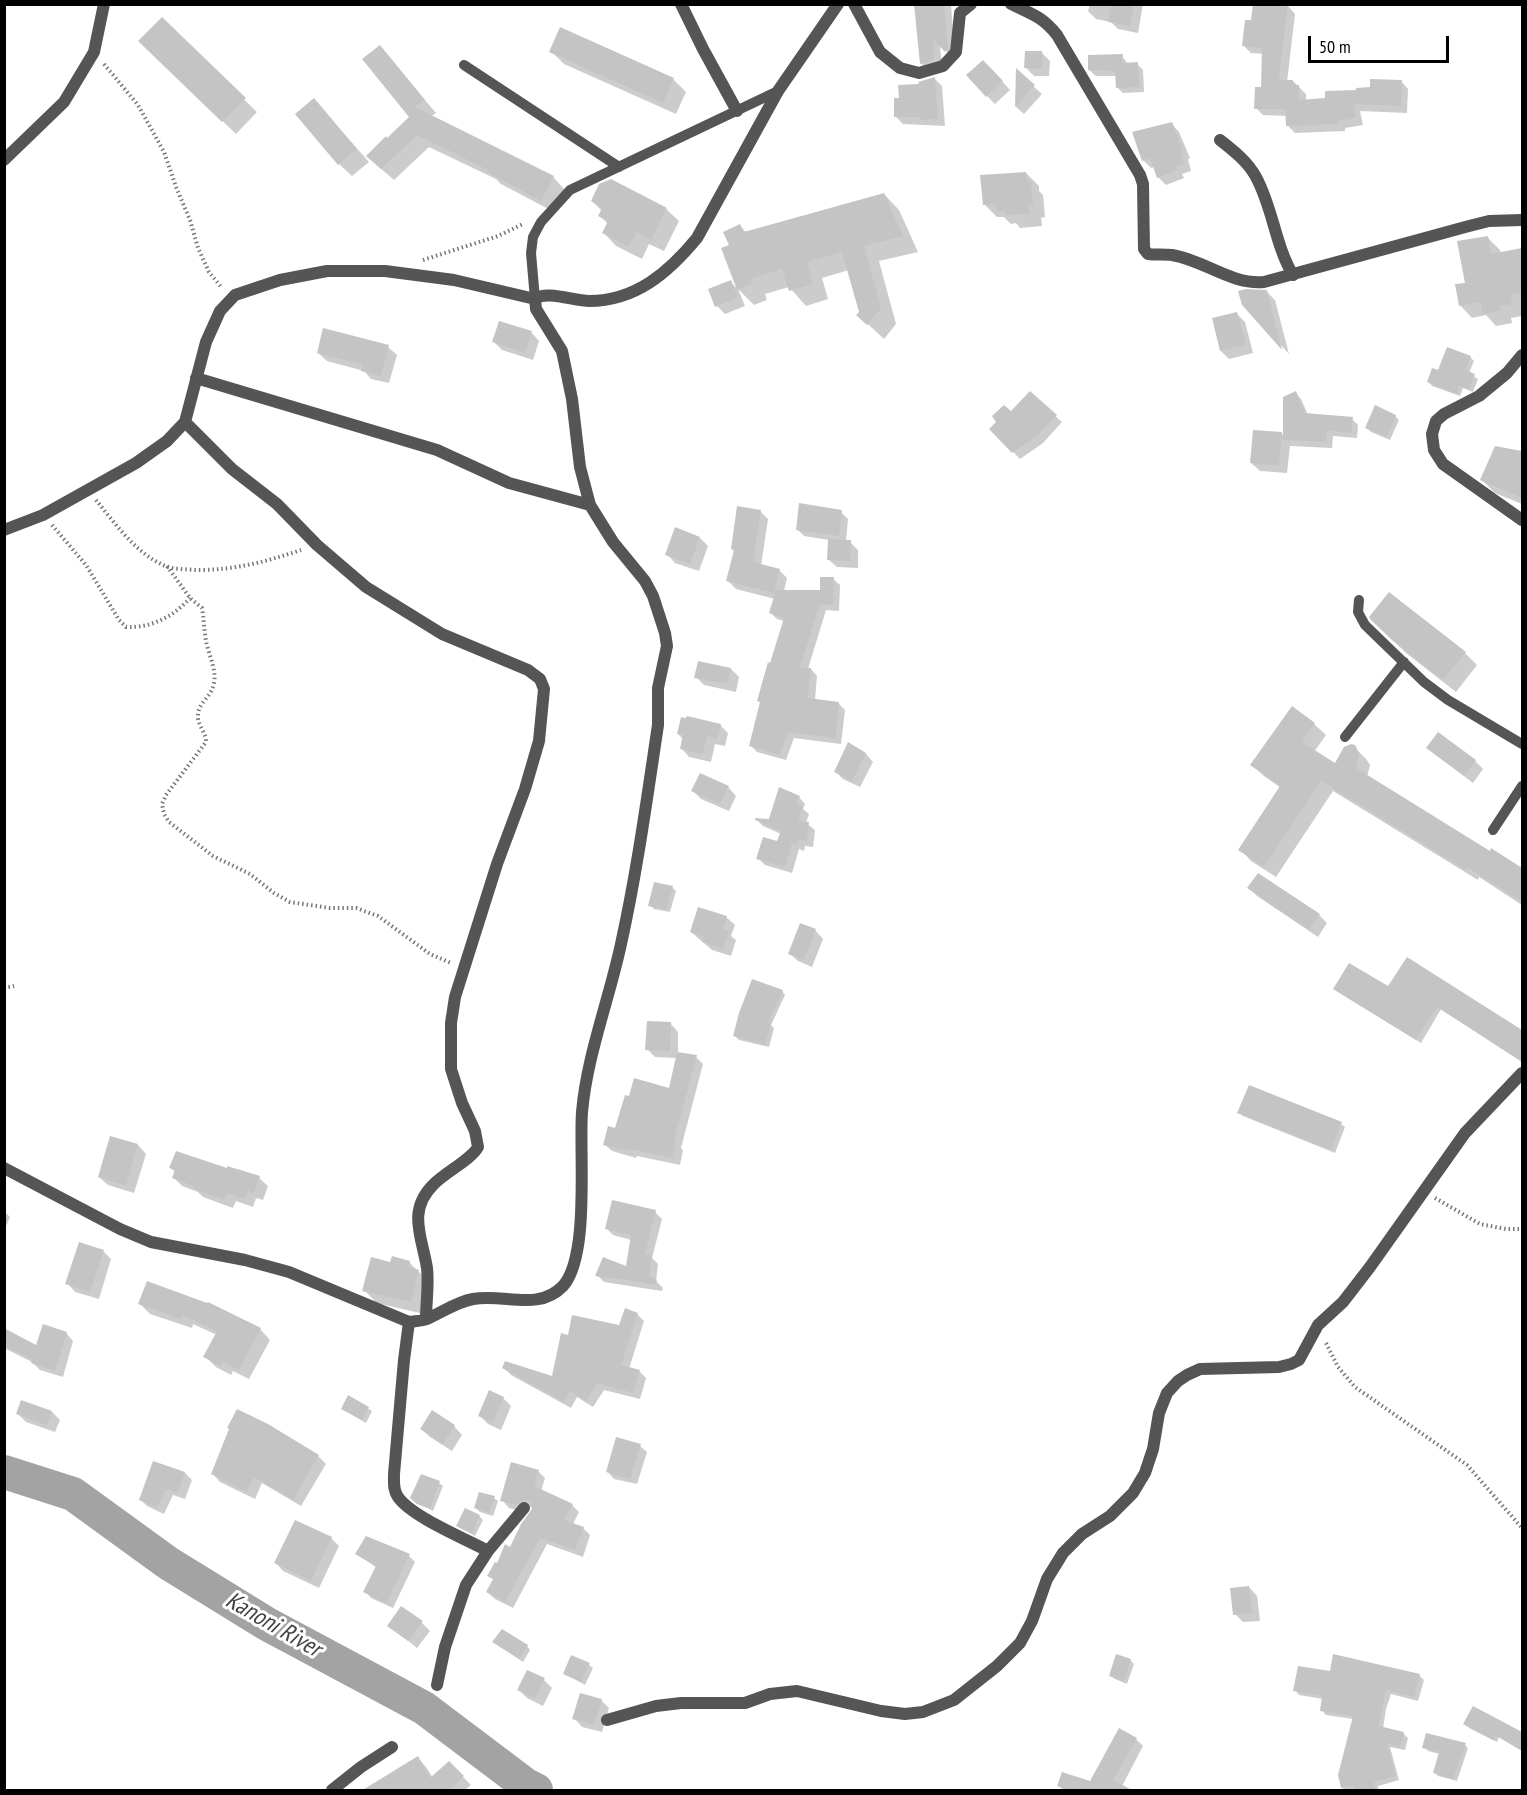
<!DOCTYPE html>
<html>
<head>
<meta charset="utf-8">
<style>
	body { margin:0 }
	#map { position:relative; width:1527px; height:1795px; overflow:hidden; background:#fff; font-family:"PT Sans Narrow",sans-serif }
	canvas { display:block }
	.frame { position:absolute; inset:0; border:6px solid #000; pointer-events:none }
	.scale { position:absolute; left:1308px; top:36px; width:141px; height:27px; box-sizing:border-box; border:3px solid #000; border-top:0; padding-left:8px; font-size:18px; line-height:21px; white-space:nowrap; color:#000; -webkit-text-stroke:4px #fff; paint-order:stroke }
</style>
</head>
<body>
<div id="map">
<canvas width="1527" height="1795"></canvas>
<div class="frame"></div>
<div class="scale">50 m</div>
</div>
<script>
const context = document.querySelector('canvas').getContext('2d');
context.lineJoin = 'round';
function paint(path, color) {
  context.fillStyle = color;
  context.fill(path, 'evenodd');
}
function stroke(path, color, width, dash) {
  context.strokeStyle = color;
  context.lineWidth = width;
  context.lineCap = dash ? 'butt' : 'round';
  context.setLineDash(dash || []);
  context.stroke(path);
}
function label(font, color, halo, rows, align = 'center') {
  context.font = font + ' "PT Sans Narrow",sans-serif';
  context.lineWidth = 6;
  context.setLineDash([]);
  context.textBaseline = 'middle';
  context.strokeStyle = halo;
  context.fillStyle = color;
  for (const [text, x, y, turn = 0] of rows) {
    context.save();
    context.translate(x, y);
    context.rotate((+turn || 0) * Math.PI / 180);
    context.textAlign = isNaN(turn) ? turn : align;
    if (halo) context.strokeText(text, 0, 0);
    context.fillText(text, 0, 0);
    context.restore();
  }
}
paint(new Path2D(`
	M915,4H951L955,57L954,59L940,45L942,68L930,72L921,63Z
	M1090,4H1143L1138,33L1118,29L1111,22L1096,19L1088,11Z
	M1288,6L1295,14L1287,82L1293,81L1306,94V101L1326,99L1401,81L1408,89L1407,113L1360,111L1363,125L1345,128V131L1295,133L1288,126L1287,116L1263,115L1256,108L1263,89L1264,54L1251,53L1243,45L1252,22Z
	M162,19L257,112L236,134L140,41Z
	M380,47L436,113L430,117L554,178L565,190L554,212L501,184L496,179L429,147L394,180L380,168L387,140L411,117Z
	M551,51L673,79L686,92L676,114L564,64Z
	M1041,52L1050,61L1049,76H1034L1026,68Z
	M1122,56L1128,64H1137L1143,70L1144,92L1123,93L1117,87V76H1096L1089,70Z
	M992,70L1010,90L995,104L987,96Z
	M1017,72L1042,94L1024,114L1016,107Z
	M935,79L942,86L945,126L903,124L895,116L901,99L920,85Z
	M314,100L369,162L352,176L339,164Z
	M1172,124L1179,132L1190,158L1188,159L1191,171L1182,174L1184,178L1166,185L1158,177L1154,167L1151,168L1143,160Z
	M1026,173L1039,186V191L1043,195L1045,217L1041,218L1042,226L1020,228L1016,223L1011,224L1004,217H997L984,204Z
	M884,194L899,210L918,252L879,261L896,324L884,339L858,315L861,313L849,270L822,278L828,299L806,306L789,287L765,294L767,300L754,305L738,289L745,306L725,314L717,306L730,282L739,290L723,249L731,246L740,226L747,233Z
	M592,201L666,209L679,221L664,251L649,244L642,259L616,246L604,233L608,224L600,216L602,211Z
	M1488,238L1500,250L1501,254L1522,250V316L1511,318L1512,323L1496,326L1486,315L1472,318L1460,305L1466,284Z
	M1266,291L1275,300L1289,354L1243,304Z
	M1237,314L1245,322L1253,353L1229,359L1221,351Z
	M531,332L539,341L533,360L502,350L494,342Z
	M388,347L397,355L389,383L371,379L364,371L327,361L318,353Z
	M1470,357L1474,361L1469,373L1478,379L1473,392L1463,388L1460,396L1432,386L1429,382L1439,372Z
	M1030,393L1062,422L1043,443L1020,459L991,429L1011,413Z
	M1295,393L1301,399L1308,415L1352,419L1358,425L1357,438L1333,436L1332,448L1290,446L1287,473L1260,471L1251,463L1282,434L1285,437Z
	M1395,416L1399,420L1390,440L1371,432L1367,428Z
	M1495,448L1522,453V504L1495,493L1482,480Z
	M760,511L768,519L761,566L779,570L787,578L784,591L821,592L833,579L840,585L839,611L826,610L808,669H811L817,676L815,700L838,703L845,710L841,744L794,738L786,760L757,752L750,745L761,703L758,701L784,621L777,619L770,612L775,599L736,589L728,581L735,552L732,549Z
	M841,512L848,519L846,541L850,542L858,550V568L837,567L828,559L829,540L804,536L797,529Z
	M700,538L708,546L699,571L675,563L667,554Z
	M1372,620L1465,653L1477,665L1456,692L1406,653Z
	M731,669L739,677L736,692L704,685L696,677Z
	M1292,708L1314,724L1326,735L1314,752L1336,766L1354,747L1366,759L1370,765L1367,777L1490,853L1492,850L1522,870V905L1479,877L1478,880L1333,791L1276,877L1251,861L1240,849L1281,788L1264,776L1252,765Z
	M720,725L728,733L725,746L715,744L711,762L689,757L681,748L683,739L678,734Z
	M849,745L866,754L873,762L860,787L843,779L836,772Z
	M1428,748L1475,761L1483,769L1473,783Z
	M728,787L736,796L729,811L701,799L693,791Z
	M799,797L805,804L803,809L809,814L806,823L815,830L813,847L805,846L804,851L799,849L792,873L765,865L758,858L778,843L781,834L763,826L757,820L770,821Z
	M655,884L673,888L676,891L670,912L654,909L650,905Z
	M1249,888L1319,915L1327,923L1318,937L1257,896Z
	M726,917L735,925L731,936L736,940L731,956L712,950L691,932Z
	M815,930L823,939L812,967L798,961L789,953Z
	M1407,959L1522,1032V1061L1441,1009L1421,1043L1338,992L1388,988Z
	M782,991L785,995L771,1025L774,1028L769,1047L739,1040L735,1036Z
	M670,1023L678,1032V1053L696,1057L703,1064L681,1148L683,1150L680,1165L637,1156L636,1158L612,1151L604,1144L617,1129L671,1090L677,1058L655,1057L647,1049Z
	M1250,1087L1341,1124L1345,1127L1335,1153L1243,1116L1239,1112Z
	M111,1138L138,1145L146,1154L134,1193L108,1185L99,1177Z
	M171,1168L259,1178L268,1186L263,1200L256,1198L253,1207L236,1201L233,1208L203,1197L198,1192L182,1186L174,1178L176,1173Z
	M4,1211L10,1217L4,1231Z
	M655,1212L662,1219L652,1258L658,1264L656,1281L663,1288L662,1291L604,1282L597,1275L627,1268L631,1240L613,1235L606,1228Z
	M103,1251L111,1259L99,1299L75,1292L67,1283Z
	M409,1262L431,1284L424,1314L377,1303L364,1290L391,1264Z
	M140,1304L260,1329L270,1340L249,1379L233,1371L231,1375L216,1367L205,1356L217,1335L193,1324L192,1328L150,1314Z
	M637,1314L644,1321L629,1369L639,1371L646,1378L640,1399L604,1390L593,1407L577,1397L571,1408L511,1375L503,1367L553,1378L569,1336L620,1327Z
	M4,1330L37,1347L66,1333L73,1341L63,1377L40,1370L32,1362L4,1348Z
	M349,1397L372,1411L366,1423L342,1409Z
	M503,1398L511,1406L501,1430L488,1424L480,1416Z
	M52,1412L60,1420L55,1432L26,1422L18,1414Z
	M432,1412L454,1426L462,1435L452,1451L430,1437L422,1429Z
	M267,1425L318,1456L326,1464L301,1506L262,1483L255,1499L220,1482L213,1474Z
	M640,1446L647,1452L637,1484L614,1479L608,1472Z
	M154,1463L185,1473L192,1480L185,1499L173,1495L164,1514L147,1506L141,1500Z
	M538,1471L545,1478L541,1491L572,1505L579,1512L573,1524L583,1528L590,1535L583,1557L547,1544L513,1608L495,1599L487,1592L494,1580L489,1576L511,1549L533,1510V1507H528L523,1512L509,1508L502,1500Z
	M439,1483L443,1486L433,1511L415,1501Z
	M494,1498L498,1501L493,1516L480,1512L476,1508Z
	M479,1516L483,1520L475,1536L458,1526Z
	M331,1538L339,1546L319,1588L283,1571L276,1563Z
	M357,1554L409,1556L415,1562L393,1608L371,1598L365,1591L377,1568Z
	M1249,1587L1257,1596L1260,1621L1243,1622L1235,1614Z
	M422,1623L430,1631L417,1648L389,1625Z
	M494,1642L527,1646L530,1650L523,1662Z
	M1130,1660L1134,1664L1127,1684L1115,1679L1111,1676Z
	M589,1665L593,1668L585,1685L564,1673Z
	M1331,1673L1419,1675L1424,1680L1418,1701L1391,1694L1386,1709L1383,1729L1403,1733L1408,1738L1405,1750L1390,1747L1399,1780L1378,1786L1379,1790H1345L1342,1788L1353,1719L1326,1715L1322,1710L1323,1699L1299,1695L1295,1690Z
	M544,1680L552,1688L543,1706L527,1698L519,1690Z
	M601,1700L609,1708L602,1732L582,1727L574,1718Z
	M1473,1708L1522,1734V1751L1499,1737L1497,1742L1469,1728L1465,1724Z
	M1136,1739L1143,1746L1120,1790H1064L1059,1786L1090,1783Z
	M1465,1745L1468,1748L1457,1781L1438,1776L1435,1772L1440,1754L1428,1751L1424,1747Z
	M418,1758L426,1767L433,1778L449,1763L471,1785L465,1790H370Z`), '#0003');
stroke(new Path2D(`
	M4,1472L73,1494L168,1563L267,1624L424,1708L526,1785L536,1790`), '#a3a3a3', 34);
paint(new Path2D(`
	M914,4H944L948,49L945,52L933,39L934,60L920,64Z
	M1112,4H1134L1130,26L1108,22Z
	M1253,4H1288L1279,80H1293V85H1299V100L1325,98V91L1356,90V88L1370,87V79L1402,80L1401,106L1354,104L1356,118L1338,121V124L1286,126L1285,109H1254L1255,87H1261L1262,48L1242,46L1245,20H1251Z
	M162,17L246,98L222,122L138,41Z
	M560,27L674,78L663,103L549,52Z
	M380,45L425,100L415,107L554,176L541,201L487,172L488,170L417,135L381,169L366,156L386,136L387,138L409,117L362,59Z
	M1025,51H1042V69L1024,68Z
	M1123,54L1122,63L1138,62L1139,87L1116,88L1115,71L1088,70V55Z
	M983,60L1003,81L986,97L966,75Z
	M1016,68L1035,85L1015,107Z
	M935,77L938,119L921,120V117H894V98H899L898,85L919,84L918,82Z
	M314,98L357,149L338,165L295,114Z
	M1172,122L1183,150L1181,151L1184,164L1175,166L1177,170L1157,178L1150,158L1142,161L1132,132Z
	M1026,172L1027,181H1031L1033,205H1029L1030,214L1006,215L1005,211L997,212L996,204L983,205L980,175Z
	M611,179L667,208L651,239L636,232L629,247L602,233L608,221L598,216L602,208L591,201L599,184Z
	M884,193L903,236L864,246L881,308L867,325L856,315L859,312L842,252L807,262L813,284L789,291L782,269L750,279L752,284L737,290L721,248L729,245L723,232L740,224L744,232Z
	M1488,236L1491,254L1522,248V293L1510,295L1512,304L1500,306L1501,311L1483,314L1480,302L1459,306L1455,284L1465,283L1457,241Z
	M731,280L738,297L715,307L708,289Z
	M1246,289L1267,290L1282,350L1242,305L1238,291Z
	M1237,312L1246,345L1220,351L1212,318Z
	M499,321L532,331L525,353L492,342Z
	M323,328L389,345L381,376L361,371L363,365L317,353Z
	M1447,347L1471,356L1466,370L1475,374L1469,389L1459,386L1457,394L1427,382L1432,368L1438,370Z
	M1030,391L1057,415L1037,436L1012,453L989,429L996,422L992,416L1004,405L1011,411Z
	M1296,391L1305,413L1353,417L1351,433L1327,430L1326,442L1283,440V397Z
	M1375,405L1396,415L1387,437L1365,428Z
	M1253,430L1282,432L1279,466L1250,463Z
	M1495,446L1522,451V498L1480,480Z
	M799,503L842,510L839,536L796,530Z
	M737,506L761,510L753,562L780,569L774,593L726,581L734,550L731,549Z
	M675,527L700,537L690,564L665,555Z
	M828,539L851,540L850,561L827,560Z
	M820,577H834L833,605L820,604L800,667L811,668L808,698L839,702L835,738L788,732L780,755L749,746L760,702L757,701L768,662L770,663L784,618L769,613L776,590H820Z
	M1389,592L1466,652L1443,680L1392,640L1371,620L1369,617Z
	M698,661L731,668L728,684L694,678Z
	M1292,706L1315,723L1302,742L1335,763L1344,747L1351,744L1355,745L1359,753L1356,768L1490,851L1491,848L1522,868V902L1467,867L1466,870L1321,781L1264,867L1238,850L1280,786L1250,765Z
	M687,716L721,724L717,739L707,736L703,754L680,749L683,734H677L681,717L686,718Z
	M1438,732L1476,760L1464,776L1426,748Z
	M848,742L866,753L852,781L834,772Z
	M700,773L729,786L720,804L691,791Z
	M779,787L800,796L796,804L803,806L798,821L809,822L807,841L798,840L797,845L792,843L785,867L756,859L763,837L777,841L781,831L755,820V818L769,819Z
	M1258,873L1320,914L1309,930L1247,888Z
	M654,882L673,886L666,910L648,906Z
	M698,907L727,916L723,929L729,931L723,949L702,942L704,937L690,932Z
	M800,923L816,929L804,960L788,954Z
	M1407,957L1522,1030V1062L1437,1007L1416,1040L1333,989L1349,963L1388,986Z
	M752,979L783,990L768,1022L771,1023L765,1045L733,1036L739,1013Z
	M647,1021L671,1022L670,1051L645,1050Z
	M677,1052L697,1055L674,1141L676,1142L672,1158L630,1149L629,1151L603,1145L608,1126L615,1128L625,1095L629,1096L634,1078L669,1088Z
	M1249,1085L1342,1122L1331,1150L1237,1113Z
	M110,1136L138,1144L126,1186L98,1177Z
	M176,1151L227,1168V1166L260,1176L254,1193L248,1191L245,1199L227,1193L225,1200L193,1189L194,1186L172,1178L175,1170L169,1168Z
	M612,1200L656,1210L645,1254L652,1255L649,1276L657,1280L655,1284L595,1276L603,1257L626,1266L631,1235L605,1229Z
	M79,1242L104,1250L90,1292L65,1284Z
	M392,1256L410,1261L408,1267L419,1270L411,1302L362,1291L371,1257L390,1262Z
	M147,1281L207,1303L208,1302L261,1328L239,1370L223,1362L221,1366L203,1357L217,1331L183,1315L181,1319L138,1304Z
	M625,1308L638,1313L621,1365L640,1370L633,1393L597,1383L586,1401L570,1391L564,1402L502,1368L505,1361L552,1376L561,1333L568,1335L572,1315L619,1325Z
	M43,1324L67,1332L55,1371L31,1363L32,1359L4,1346V1328L36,1345Z
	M489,1390L504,1397L493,1422L478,1416Z
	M348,1395L369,1407L362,1420L341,1409Z
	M21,1400L52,1411L47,1425L16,1414Z
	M237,1409L268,1424L319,1455L293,1500L254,1477L247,1492L211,1474L229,1429L227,1428Z
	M432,1410L455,1425L443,1444L420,1429Z
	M616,1437L641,1444L630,1479L606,1472Z
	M153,1461L185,1472L178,1493L166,1489L157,1508L139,1500Z
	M511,1462L539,1470L534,1486L573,1504L564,1520L584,1527L575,1550L540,1538L505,1602L486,1592L493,1579L487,1576L495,1562L497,1563L505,1544L510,1547L521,1524L532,1509L530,1502L526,1500L521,1501L516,1505L500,1501Z
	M421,1474L440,1481L430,1509L417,1504L410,1498Z
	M479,1492L495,1496L489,1513L474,1508Z
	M465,1508L480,1515L472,1534L456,1526Z
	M295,1520L332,1537L311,1581L274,1563Z
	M366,1536L410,1554L386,1603L363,1592L376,1566L355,1554Z
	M1249,1586L1252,1613L1233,1615L1230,1588Z
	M401,1606L423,1621L408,1641L387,1626Z
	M502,1629L528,1645L519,1659L492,1642Z
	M1116,1654L1131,1659L1124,1681L1109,1676Z
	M1333,1654L1420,1674L1414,1697L1386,1690L1379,1726L1404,1732L1400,1747L1387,1743L1396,1776L1374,1782L1376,1791H1355L1354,1785L1341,1788L1338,1775L1353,1716L1320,1711L1322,1696L1293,1691L1298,1666L1330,1671Z
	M571,1655L590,1663L581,1682L563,1674Z
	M527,1670L545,1678L535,1699L517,1690Z
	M580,1693L602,1699L594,1725L572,1719Z
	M1473,1706L1522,1732V1751L1495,1735L1493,1740L1463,1724Z
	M1119,1728L1137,1738L1113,1780L1134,1791H1070L1057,1786L1062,1772L1090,1781Z
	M1426,1733L1466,1743L1453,1779L1433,1773L1439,1752L1422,1748Z
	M418,1756L430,1778L449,1761L464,1776L448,1791H361Z`), '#c4c4c4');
stroke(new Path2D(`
	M104,64L138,105L164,152L176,187L190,220L198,248L209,272L222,288
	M423,260L498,236L523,224
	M96,500C114,522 134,551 161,564C171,570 186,569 197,570C235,570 265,562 301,550
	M52,525L86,565L119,620L126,627C151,628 173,617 190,598
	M167,566L190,598L202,608C204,619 204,630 206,641C209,656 218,672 213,687C210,697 198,704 198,715C197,725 206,732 206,742L166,795L162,804L164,814L169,822L213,856L250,874L274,893L290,902L330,908H356L378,916L430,954L451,963
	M4,988L14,986
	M1435,1198L1480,1224L1506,1229H1522
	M1326,1343L1338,1367L1355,1387L1467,1465L1522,1528`), '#777', 4, [1.5, 3]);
stroke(new Path2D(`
	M464,65L619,167
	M535,299L531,253L533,237L541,222L570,190L778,91
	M1359,600L1358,612L1365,625L1424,682L1448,700L1522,744
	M1345,737L1404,662
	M1493,830L1522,786`), '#555', 10);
stroke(new Path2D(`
	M681,4L703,49L737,111
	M854,4L880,52L900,68L919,73L943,66L956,52L960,13L971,4
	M1011,4C1031,14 1042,16 1057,35L1140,175L1143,184L1144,249L1148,254C1156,255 1164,254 1172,255C1204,260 1231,285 1264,282L1469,226L1489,221L1522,220
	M1220,140C1234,151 1248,162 1256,177C1273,208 1275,245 1293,275
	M4,160L64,102L94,52L104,4
	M1522,355L1507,373L1479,396L1444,414L1436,421L1432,434L1434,450L1443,464L1522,520
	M196,378L437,450L509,483L590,505
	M185,422L232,469L277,504L317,545L366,587L442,634L528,670L540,679L544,689L539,741L525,789L497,864L455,997L451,1023V1069L462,1103L475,1131L478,1147C471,1160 445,1172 433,1185C407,1211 422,1237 427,1268C429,1284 426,1303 426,1319
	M4,530L43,515L136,463L167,441L185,422L206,342L220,311L235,295L280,280L327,271H385L454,280L535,299
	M4,1168L120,1229L151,1242L245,1260L289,1272L409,1322C415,1321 422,1321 427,1319C443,1312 456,1302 473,1299C504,1293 538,1312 563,1286C590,1256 579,1152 582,1112C587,1055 609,1000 621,944C637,872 647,798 658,725V688L667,646L665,633L653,596L645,581L613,542L590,505L580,467L572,399L562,351L536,309L535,299C546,290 574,301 589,301C636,301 669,272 697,238L778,91L838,4
	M409,1322L404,1360L394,1474C394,1482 393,1490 398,1497C412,1517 466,1539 488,1551
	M437,1685L445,1647L466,1585L488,1551L524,1508
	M607,1720L656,1706L681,1703H745L770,1694L797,1691L881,1711L905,1714L923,1712L954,1700L997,1666L1020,1643L1032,1621L1047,1579L1063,1553L1082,1534L1110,1516L1133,1493L1145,1473L1153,1449L1159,1413L1167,1393L1178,1381L1187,1375L1200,1369L1279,1367L1291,1364L1299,1360L1318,1325L1343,1302L1370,1267L1465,1133L1522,1073
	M332,1790L361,1767L392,1747`), '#555', 12);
label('italic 24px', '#444', '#fff', [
	["Kanoni River",273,1625,30]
]);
</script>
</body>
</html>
